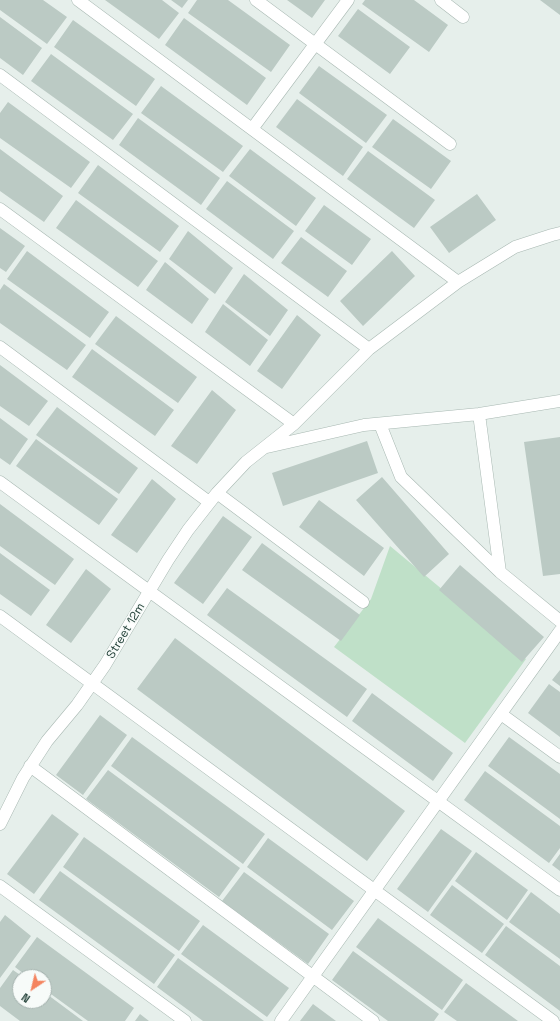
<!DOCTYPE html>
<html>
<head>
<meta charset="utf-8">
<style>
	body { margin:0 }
	#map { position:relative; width:560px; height:1021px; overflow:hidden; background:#e6efeb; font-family:"Space Grotesk",sans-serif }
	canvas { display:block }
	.north { position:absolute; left:12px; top:969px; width:40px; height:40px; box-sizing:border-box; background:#f7fbf9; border:1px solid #a3b1ad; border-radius:50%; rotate:215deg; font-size:11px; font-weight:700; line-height:16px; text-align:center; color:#24423a }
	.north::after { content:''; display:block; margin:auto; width:14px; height:18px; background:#f4845f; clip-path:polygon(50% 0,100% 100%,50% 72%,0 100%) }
</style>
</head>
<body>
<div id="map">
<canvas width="560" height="1021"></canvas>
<div class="north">N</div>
</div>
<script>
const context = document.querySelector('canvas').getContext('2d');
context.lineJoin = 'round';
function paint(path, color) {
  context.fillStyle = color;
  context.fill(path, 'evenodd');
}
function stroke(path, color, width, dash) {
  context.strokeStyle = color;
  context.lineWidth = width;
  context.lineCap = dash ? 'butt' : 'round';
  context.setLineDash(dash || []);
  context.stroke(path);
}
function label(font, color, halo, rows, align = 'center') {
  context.font = font + ' "Space Grotesk",sans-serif';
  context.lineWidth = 3;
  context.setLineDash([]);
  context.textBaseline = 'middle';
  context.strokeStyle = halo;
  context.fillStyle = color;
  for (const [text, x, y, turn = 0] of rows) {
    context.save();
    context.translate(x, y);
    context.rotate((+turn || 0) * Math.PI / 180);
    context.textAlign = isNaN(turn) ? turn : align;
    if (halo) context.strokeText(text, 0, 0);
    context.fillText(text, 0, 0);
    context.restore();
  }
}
paint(new Path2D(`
	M390,546L526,659L465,743L334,647L371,599Z`), '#bfe0c8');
paint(new Path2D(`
	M0,0H43L67,17L47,44L0,10Z
	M105,0H162L179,13L159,39Z
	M171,0H188L182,8Z
	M197,0H228L290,45L271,72L188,13Z
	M287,0H325L312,18Z
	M365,0H414L448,25L429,52L362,4Z
	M540,0H560V15Z
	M358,9L410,47L390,74L338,36Z
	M0,17L42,48L23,75L0,58Z
	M184,18L266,78L247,105L165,45Z
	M73,20L155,79L136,106L54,47Z
	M51,54L133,114L113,140L31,81Z
	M319,66L387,115L366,143L299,93Z
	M161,86L243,146L223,172L141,113Z
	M297,99L363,147L343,176L276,127Z
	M8,102L90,162L71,188L0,138V113Z
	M138,118L220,178L201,205L119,145Z
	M393,119L451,161L431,189L372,147Z
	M0,149L63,196L44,222L0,191Z
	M250,149L316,198L296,226L229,176Z
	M368,151L435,200L414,228L347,179Z
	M98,165L179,226L160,252L78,193Z
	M227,181L294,231L273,259L206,209Z
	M477,194L496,220L449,253L430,227Z
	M76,200L158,261L138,287L56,228Z
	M324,205L371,239L352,265L305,231Z
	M0,228L25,246L6,272L0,268Z
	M188,231L233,268L215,294L169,259Z
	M301,237L347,271L328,297L281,263Z
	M27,251L109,312L90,338L7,279Z
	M392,251L415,276L363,326L340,301Z
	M165,262L209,299L192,324L146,290Z
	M244,274L288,310L270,336L225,302Z
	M4,284L86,345L67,370L0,323V290Z
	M223,304L268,340L250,366L205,332Z
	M297,315L321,335L282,389L257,371Z
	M116,316L197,377L178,403L95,344Z
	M92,349L174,410L155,436L72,377Z
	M0,365L48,401L29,426L0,406Z
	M212,390L236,410L197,464L171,446Z
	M57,407L138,468L119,494L36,435Z
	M0,418L28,439L10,465L0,458Z
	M560,437V574L543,576L524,442Z
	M36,439L118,499L99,525L16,466Z
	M367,441L378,473L283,506L272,473Z
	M382,477L449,554L424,577L356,500Z
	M152,479L176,499L137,553L111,535Z
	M319,500L384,548L364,576L299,527Z
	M0,504L74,559L55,585L0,546Z
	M223,516L252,537L203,604L174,583Z
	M262,543L360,615L341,641L242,570Z
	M0,553L50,590L31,616L0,594Z
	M460,565L544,637L522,662L439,590Z
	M86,569L111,589L71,643L46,625Z
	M227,588L367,689L347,717L207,615Z
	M175,638L405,811L367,861L137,689Z
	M560,670V686L552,680Z
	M549,684L560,692V737L528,713Z
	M372,693L453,753L433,781L352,721Z
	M100,715L127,735L83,795L56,775Z
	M132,737L265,834L243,864L111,766Z
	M509,737L560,774V819L488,766Z
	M108,770L240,868L219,897L86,799Z
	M485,771L560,826V848L549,863L464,800Z
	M52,814L79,834L34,894L7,874Z
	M441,829L472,851L428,912L397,889Z
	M84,837L200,921L179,951L63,867Z
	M268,838L354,901L332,930L247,867Z
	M476,852L528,890L507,920L455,881Z
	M560,854V871L552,865Z
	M60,871L175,955L154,984L39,900Z
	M244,872L329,934L308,964L222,901Z
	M452,885L504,924L482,953L430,915Z
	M531,892L560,914V959L509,922Z
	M5,915L31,936L0,978V922Z
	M378,918L463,980L442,1010L356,947Z
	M203,925L289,988L267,1017L181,954Z
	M506,926L560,966V1011L485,955Z
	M37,937L134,1008L125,1021H88L44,989V977H28L15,967Z
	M353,951L439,1014L434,1021H388L332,980Z
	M178,958L264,1021H203L157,987Z
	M13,970L23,977H20V1001H44V992L83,1021H20L0,1006V988Z
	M466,983L518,1021H457L444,1012Z
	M313,1004L336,1021H300Z
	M140,1014L149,1021H135Z`), '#bbcac4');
const minor = new Path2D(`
	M78,0L458,282
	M256,0L450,144
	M441,0L463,17
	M0,75L369,349
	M252,129L348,0
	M0,209L294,424
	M0,347L209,502
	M479,414L500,572
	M380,424L401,477L500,572L560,621
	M267,447L364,425L479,414L560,401
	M0,482L149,591L560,890
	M217,493L363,602
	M0,616L553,1021
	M501,714L560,757
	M30,766L373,1021
	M0,824L23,778L47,741L77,705L105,665L168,560L188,530L217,493L246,462L294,424L369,349L458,282L515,247L552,235L560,233
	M0,886L185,1021
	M281,1021L560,631`);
stroke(minor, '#a8b8b2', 13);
stroke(minor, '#fff', 12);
label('12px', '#24423a', '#f7fbf9', [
	["Street 12m",126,631,-59]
]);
</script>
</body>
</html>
